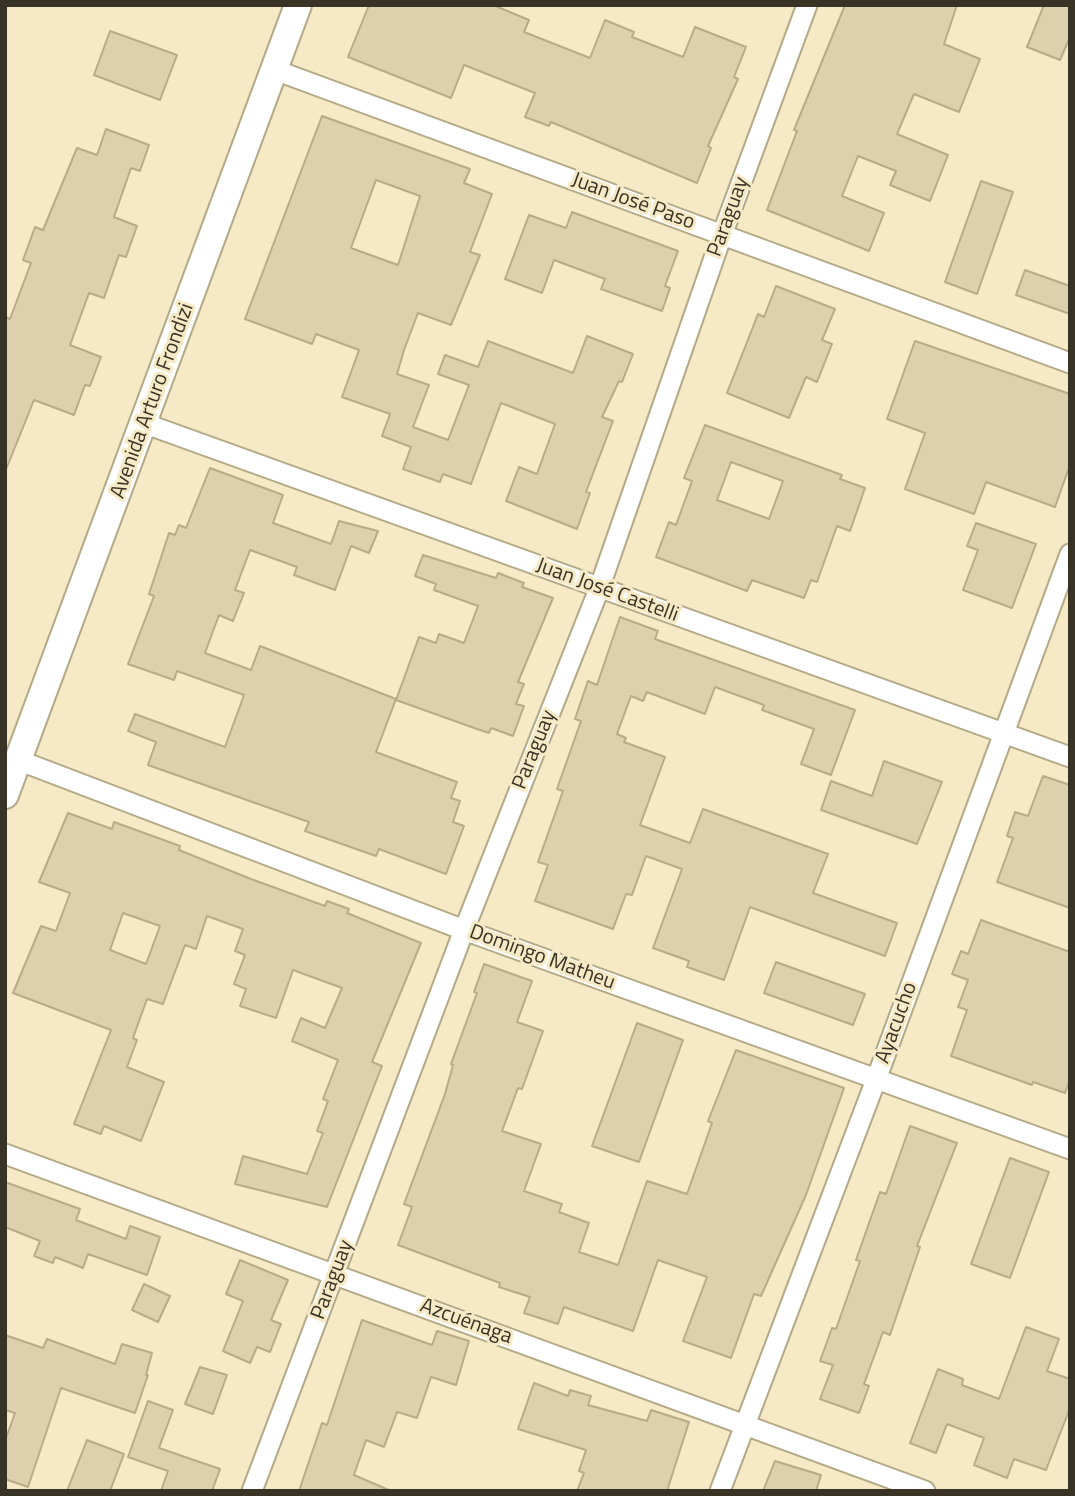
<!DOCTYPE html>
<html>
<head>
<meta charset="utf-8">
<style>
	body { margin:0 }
	#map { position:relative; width:1075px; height:1496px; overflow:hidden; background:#f6eac6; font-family:"Titillium Web",sans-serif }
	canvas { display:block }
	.frame { position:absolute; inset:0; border:7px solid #383325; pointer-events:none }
</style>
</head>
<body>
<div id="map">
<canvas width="1075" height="1496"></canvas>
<div class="frame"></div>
</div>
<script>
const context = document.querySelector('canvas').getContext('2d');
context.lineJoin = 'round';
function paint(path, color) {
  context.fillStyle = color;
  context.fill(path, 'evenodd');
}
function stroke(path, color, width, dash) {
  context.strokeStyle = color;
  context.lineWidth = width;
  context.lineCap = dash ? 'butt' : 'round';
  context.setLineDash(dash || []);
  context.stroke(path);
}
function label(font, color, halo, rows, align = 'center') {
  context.font = font + ' "Titillium Web",sans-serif';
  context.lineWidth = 6;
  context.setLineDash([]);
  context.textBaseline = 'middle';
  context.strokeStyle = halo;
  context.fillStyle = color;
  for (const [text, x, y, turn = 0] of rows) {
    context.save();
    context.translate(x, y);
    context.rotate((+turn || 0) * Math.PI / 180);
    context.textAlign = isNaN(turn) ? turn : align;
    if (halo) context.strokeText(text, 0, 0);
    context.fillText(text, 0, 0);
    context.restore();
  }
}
const building = new Path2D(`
	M369,5H493L529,20L524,32L590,58L605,20L634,32L632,37L683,57L695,27L746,47L734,77L738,79L708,146L711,148L697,183L551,122L549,126L525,117L535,93L464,65L451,98L348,57Z
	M845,5H957L944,44L980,59L959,112L914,94L897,134L948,155L930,201L890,185L896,171L858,156L842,196L884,213L869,251L767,210L797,131L794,130Z
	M1044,5H1070V37L1060,60L1027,47Z
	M110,31L177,55L160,100L94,75Z
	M322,116L470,169L464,183L492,194L470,252L480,255L451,325L418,313L404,350L397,374L429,385L413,427L448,440L469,385L438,374L445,355L478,367L488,341L573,373L587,336L633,354L622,382L619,381L602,417L613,421L586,492L590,493L577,529L506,501L519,467L537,474L555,424L501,403L471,484L443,474L440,482L403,469L411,447L382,436L390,414L342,397L359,350L316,334L312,344L245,319ZM376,180L420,196L398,265L351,248Z
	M106,129L149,145L140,171L131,168L114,217L137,226L126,257L119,255L104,298L89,293L70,345L101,357L90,386L85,385L74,415L34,400L5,472V317L10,319L31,263L23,260L35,227L43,230L77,148L97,155Z
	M981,181L1013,192L977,294L945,282Z
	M572,212L678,251L665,286L670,288L662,311L601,289L605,279L554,260L542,293L505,279L529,215L566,228Z
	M1025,270L1070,286V314L1016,295Z
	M776,286L835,309L822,340L832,344L817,382L806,377L789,418L727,393L758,314L764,317Z
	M915,341L1070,394V465L1055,507L986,482L974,514L905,489L925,433L887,419Z
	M705,425L842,475L840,479L865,488L850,531L837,526L817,582L811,580L804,598L752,580L747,591L656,557L669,522L676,525L692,481L684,478ZM731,462L783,481L769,519L717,500Z
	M210,468L283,495L273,523L331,544L339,521L378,531L369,553L351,546L335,590L294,575L297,567L250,550L235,590L244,593L233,621L219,615L205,653L251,670L260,646L396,699L376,752L457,782L451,798L460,801L453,822L464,826L446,874L379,849L376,856L305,831L309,822L148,765L156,742L128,731L135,714L225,747L244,695L177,671L174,680L128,664L154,596L149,594L169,533L175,535L179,525L186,528Z
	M976,523L1036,544L1012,608L963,590L978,550L967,546Z
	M423,555L496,578L498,573L524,583L522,587L553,598L518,682L524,684L516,704L524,706L513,736L491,728L489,733L477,729L396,700L419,637L436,643L439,634L464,643L478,606L434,590L436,584L415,576Z
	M620,617L658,631L655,639L855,710L831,775L801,764L814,729L762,710L764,705L715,687L705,714L647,692L643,701L631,696L617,734L626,738L624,742L665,757L640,825L690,843L703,809L828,854L813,893L897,923L885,956L750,907L724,980L687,967L689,961L653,948L682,869L646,856L632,895L626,894L613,929L535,901L548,865L538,862L563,791L557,789L581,721L575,719L588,681L597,685Z
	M884,761L942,782L917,844L821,810L831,781L872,796Z
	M1043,776L1070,785V908L997,882L1013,838L1007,836L1015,812L1028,816Z
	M68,813L112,829L114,822L180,846L179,850L251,879L325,906L327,901L349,909L347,913L421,943L372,1062L382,1066L327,1207L235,1184L243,1156L307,1174L323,1133L317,1131L328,1101L323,1099L338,1060L292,1041L301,1018L325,1028L342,988L293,970L276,1018L240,1006L246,989L234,984L245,955L235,951L243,929L207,916L196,949L185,945L163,1004L147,999L133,1038L137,1040L127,1067L164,1082L141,1141L104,1126L101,1134L74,1124L111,1030L13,993L41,926L56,931L70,893L39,882ZM123,913L160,926L146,964L110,950Z
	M981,920L1070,952V1080L1065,1093L1033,1082L1032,1085L951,1056L967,1010L958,1007L968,980L952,974L961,951L968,954Z
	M776,962L865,994L853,1025L764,993Z
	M484,964L532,981L517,1022L543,1031L522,1089L518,1088L502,1131L541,1144L524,1191L562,1204L559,1212L589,1223L579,1252L618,1265L647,1181L687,1194L712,1123L708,1121L736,1050L844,1088L806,1195L761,1296L754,1294L731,1358L683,1341L707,1277L658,1260L633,1331L564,1307L558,1324L524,1313L530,1297L499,1287L500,1283L398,1245L412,1207L404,1204L445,1094L453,1065L451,1064L477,993L474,992Z
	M637,1023L683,1040L639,1162L592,1146Z
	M910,1126L957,1143L917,1246L920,1247L890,1335L883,1332L864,1384L869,1386L859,1413L820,1399L833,1365L820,1361L832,1328L836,1329L860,1261L856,1260L880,1192L886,1194Z
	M1010,1158L1049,1172L1010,1278L971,1264Z
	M5,1182L80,1209L76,1220L126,1239L130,1226L160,1237L147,1275L88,1254L83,1268L55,1257L53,1263L34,1256L40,1241L5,1227Z
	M240,1260L288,1280L271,1320L281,1324L270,1352L257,1347L250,1363L223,1351L243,1301L226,1294Z
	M144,1284L170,1296L158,1322L132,1310Z
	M362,1320L432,1345L437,1331L469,1341L456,1385L431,1377L417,1418L397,1412L384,1447L366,1440L354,1475L391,1491H299L322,1423L327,1425Z
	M1026,1327L1059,1339L1047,1371L1070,1379V1408L1046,1470L1014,1459L1007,1478L974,1465L984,1438L947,1424L936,1453L910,1443L938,1369L963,1379L962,1385L999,1399Z
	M5,1335L43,1348L47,1339L115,1364L122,1344L152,1353L146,1375H148L135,1413L61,1388L28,1487L5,1479V1441L15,1413L5,1410Z
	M200,1367L227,1375L213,1414L185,1404Z
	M534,1383L568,1396L570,1390L591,1396L588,1405L647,1421L651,1410L689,1422L667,1491H577L584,1473L579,1471L586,1450L518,1429Z
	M148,1401L173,1410L159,1448L220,1469L212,1491H161L168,1471L128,1457Z
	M87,1440L124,1454L110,1491H67Z
	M775,1461L821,1475L816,1491H763Z`);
paint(building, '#dcd0ad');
stroke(building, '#b7ab88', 2);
const street = new Path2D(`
	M275,70L1070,363
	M146,424L1070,757
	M18,760L464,930L1070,1149
	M5,1154L925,1491
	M252,1491L464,930L599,589L722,235L807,5
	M720,1491L877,1077L1070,554`);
const secondary = new Path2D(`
	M5,795L298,5`);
stroke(street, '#b4a986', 23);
stroke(secondary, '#b4a986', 30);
stroke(street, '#fff', 19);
stroke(secondary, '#fff', 26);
label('21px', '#383325', '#f6eac6', [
	["Juan José Paso",633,202,20],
	["Paraguay",729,217,-70],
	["Avenida Arturo Frondizi",153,401,-70],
	["Juan José Castelli",607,591,20],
	["Paraguay",535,750,-68],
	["Domingo Matheu",542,958,20],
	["Ayacucho",897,1023,-70],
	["Paraguay",333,1280,-69],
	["Azcuénaga",466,1322,20]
]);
</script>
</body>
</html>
